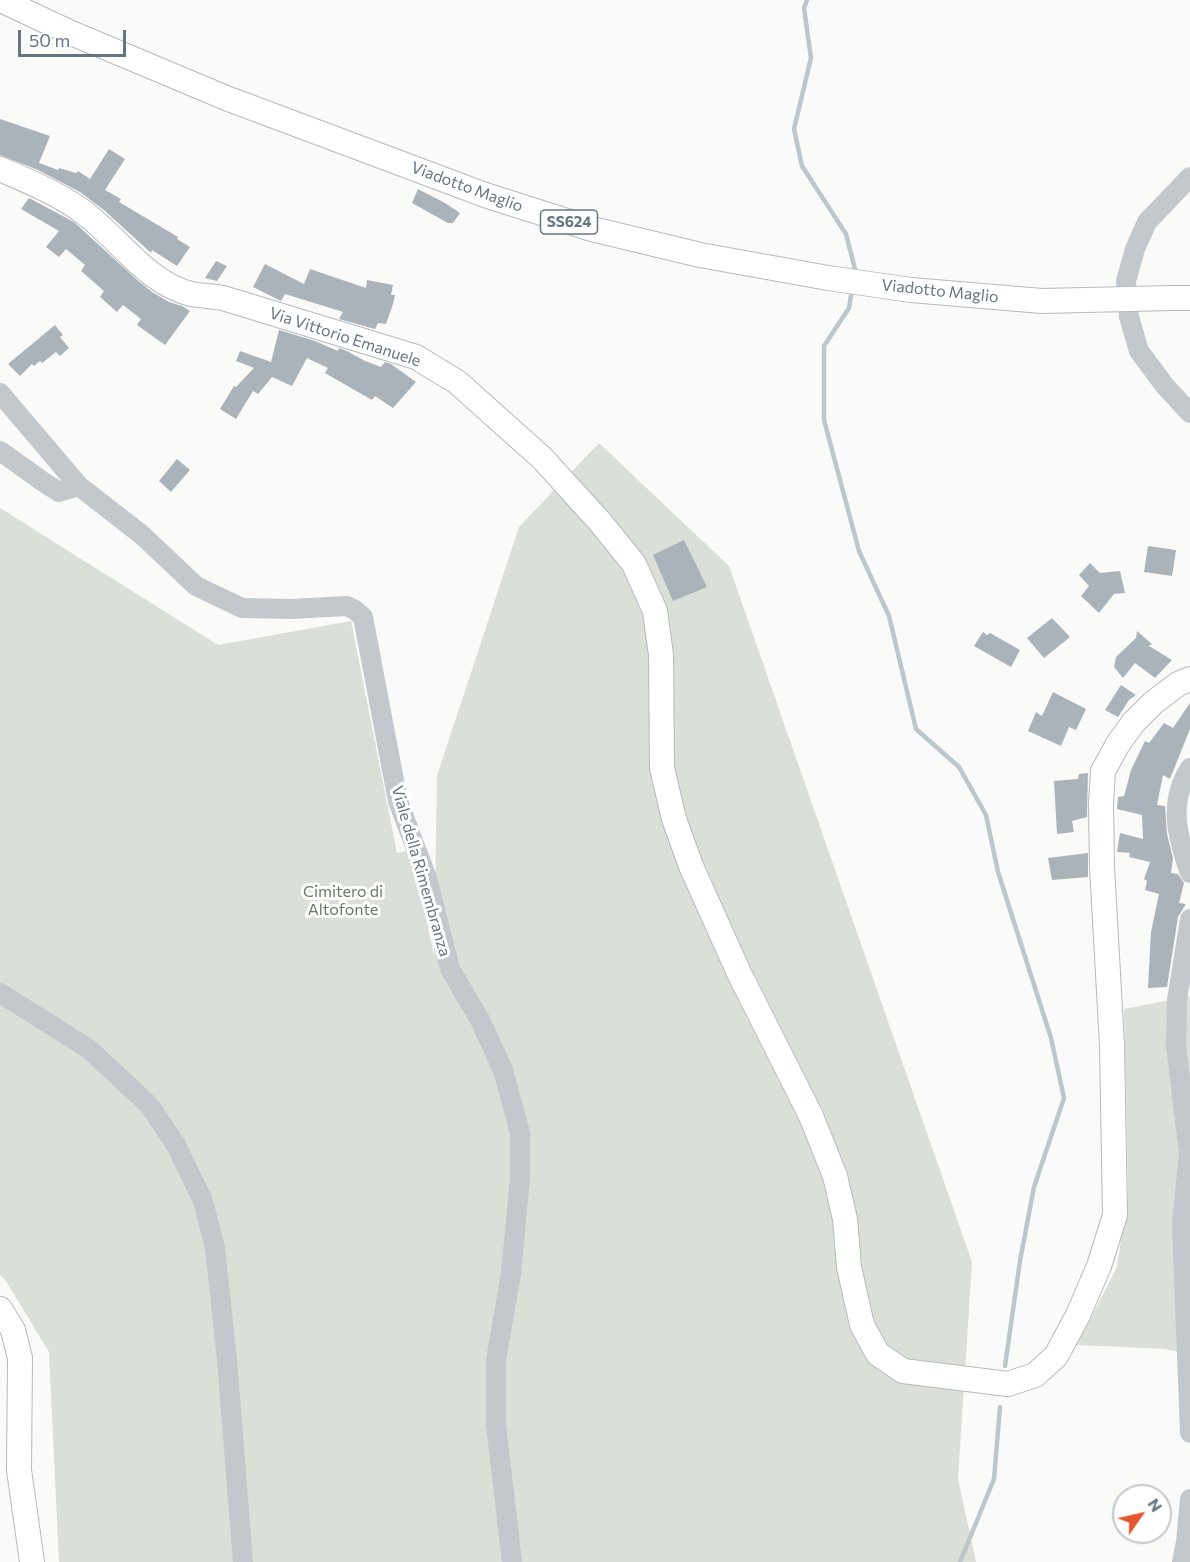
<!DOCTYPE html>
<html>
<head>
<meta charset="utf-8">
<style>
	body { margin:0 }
	#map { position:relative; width:1190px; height:1562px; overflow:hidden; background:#fafaf8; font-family:Commissioner,sans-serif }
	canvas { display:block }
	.north { position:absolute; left:1112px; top:1484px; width:60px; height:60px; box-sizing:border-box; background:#fff; border:2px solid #c1c8cd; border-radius:50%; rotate:56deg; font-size:16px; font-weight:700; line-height:24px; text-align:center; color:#657683 }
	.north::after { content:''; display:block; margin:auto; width:21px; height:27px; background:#e4572e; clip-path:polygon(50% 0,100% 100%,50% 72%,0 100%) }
	.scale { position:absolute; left:18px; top:30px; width:108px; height:27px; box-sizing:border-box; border:3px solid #657683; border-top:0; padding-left:8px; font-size:18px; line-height:21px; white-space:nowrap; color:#657683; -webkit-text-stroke:4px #fff; paint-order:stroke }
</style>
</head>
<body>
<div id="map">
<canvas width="1190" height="1562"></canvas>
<div class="north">N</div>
<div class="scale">50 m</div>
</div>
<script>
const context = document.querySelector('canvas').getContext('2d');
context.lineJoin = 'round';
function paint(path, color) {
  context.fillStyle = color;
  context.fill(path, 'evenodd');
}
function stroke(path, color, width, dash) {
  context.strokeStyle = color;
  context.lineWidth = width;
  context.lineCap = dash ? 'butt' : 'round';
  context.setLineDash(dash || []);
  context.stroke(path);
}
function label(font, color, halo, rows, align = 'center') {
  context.font = font + ' Commissioner,sans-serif';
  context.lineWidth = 6;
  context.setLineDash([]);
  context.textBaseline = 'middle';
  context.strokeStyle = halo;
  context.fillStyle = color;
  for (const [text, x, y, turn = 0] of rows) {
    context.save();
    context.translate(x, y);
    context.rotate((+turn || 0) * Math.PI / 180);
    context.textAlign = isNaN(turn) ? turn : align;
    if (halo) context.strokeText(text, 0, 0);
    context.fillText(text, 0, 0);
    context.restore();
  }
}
paint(new Path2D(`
	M599,443L729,566L972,1262L958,1479L976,1562H59L49,1352L6,1281L0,1275V508L218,645L351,621L397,853L412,850L434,956L437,776L519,527Z
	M1190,996V1355L1166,1349L1077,1345L1117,1267L1128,1191L1124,1009Z`), '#dadfd7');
stroke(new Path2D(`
	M807,0L804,8L811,58L794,129L802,166L846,234L855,269V275
	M852,289L849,308L824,346V420L859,551L889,616L916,729L959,767L986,815L998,872L1051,1038L1064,1098L1034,1187L1020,1261L1005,1366
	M960,1562L994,1479L1000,1407`), '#bbc7cb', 4.5);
paint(new Path2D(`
	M0,119L50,136L39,163L58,170L59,168L76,173L78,171L90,179L109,149L125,159L105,190L121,199L119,202L178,237L177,239L190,247L177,266L152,250L151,253L104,210L80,192L38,170L0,155Z
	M418,189L445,203L460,213L453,223H448L412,203Z
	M29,198L74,222L137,280L152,292L169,302L182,306L190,311L165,345L137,325L141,319L123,305L117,312L100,297L104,291L81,271L85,265L66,249L59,257L46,247L59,231L21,209Z
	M216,261L227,266L217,281L205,278Z
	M265,264L304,284L310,269L366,288L367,280L393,285L391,295H395L393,304L386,324L378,323L375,329L339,319L343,312L285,294L281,301L253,287Z
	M55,325L63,335L60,337L69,348L60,356L56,352L42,363L40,361L34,366L32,364L20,376L8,364Z
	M279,330L315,341L338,351L339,348L347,351L365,361L381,367L385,362L391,364L416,382L393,408L375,396L372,400L325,373L328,368L307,358L292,386L272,377L258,394L253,391L236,419L220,409L234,386L236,387L254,368L236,361L240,351L271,362Z
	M177,459L190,470L171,492L159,481Z
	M684,540L707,587L673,601L653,555Z
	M1148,546L1176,550L1172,576L1144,572Z
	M1090,563L1100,573L1120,571L1125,593L1114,594L1099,613L1081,596L1089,586L1079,575Z
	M1052,618L1070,637L1044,658L1027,638Z
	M1137,631L1152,644L1149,646L1172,660L1155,678L1135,663L1123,678L1114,667L1116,657L1136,638Z
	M983,632L987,635L990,633L1020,650L1011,667L974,646Z
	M1121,685L1136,695L1129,700L1118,717L1105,710Z
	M1053,692L1086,709L1076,730L1069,727L1061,746L1028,731L1036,712L1042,716Z
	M1190,703V729L1170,779L1163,775L1157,805L1165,806L1167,834L1173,858L1171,873L1178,874L1184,883L1179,903L1186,904L1178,917L1167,987L1148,988L1151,932L1159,894L1145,890L1147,881L1144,879L1150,862L1129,857L1130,853L1117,852L1120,833L1143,839L1142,815L1117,809L1118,797L1124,796L1131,770L1145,741L1149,743L1164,723L1173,728Z
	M1088,773L1087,817L1072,821L1074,832L1057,834L1054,781L1078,779L1079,774Z
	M1088,853V877L1052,880L1048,858Z`), '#aab3b9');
const major = new Path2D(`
	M0,169C28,181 57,193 82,211C118,237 146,283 191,294C202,296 213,296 223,298L416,357L457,382L542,458L601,523L634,564L655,611L661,655L662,768L674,819L691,866L739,973L811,1116L835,1176L845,1219L849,1267L862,1325L878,1354L903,1371L1008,1384L1035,1375L1056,1356L1078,1315L1099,1266L1115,1215L1112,1045L1102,867L1101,803L1103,771L1118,744L1133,723L1153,703L1178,684L1190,679
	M1172,298H1190
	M0,1309L13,1330L20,1358L19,1470L32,1562`);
stroke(major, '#b5babe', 26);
stroke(new Path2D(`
	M1190,177L1147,222L1135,249L1126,281L1129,317L1139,351L1165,386L1190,413
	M0,393L79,486L142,535L196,586L242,608L291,609L347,606L355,610L363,617L398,801L427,878L450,969L480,1020L503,1070L520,1133V1178L511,1274L496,1360V1425L512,1562
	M0,451L42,481L59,492L79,486
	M1190,768C1168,802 1177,836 1190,873
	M1190,919L1177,1000L1176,1046L1189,1153L1182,1223L1190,1433
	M0,993L89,1049L150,1106L176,1145L203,1201L215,1248L227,1360L243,1562
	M1182,1562L1186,1542L1190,1499`), '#c3c8cc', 20);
stroke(major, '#fff', 24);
const majorBridge = new Path2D(`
	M1,0L69,32L226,98L485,195L592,229L700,255L828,278L911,290L1042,301L1172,298`);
stroke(majorBridge, '#b5babe', 26, []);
stroke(majorBridge, '#fff', 24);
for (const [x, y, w] of [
	[569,222,57]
]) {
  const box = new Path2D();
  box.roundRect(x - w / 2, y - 12, w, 24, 4.5);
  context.fillStyle = '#fff';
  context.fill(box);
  stroke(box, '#657683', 1.5);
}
label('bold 15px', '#657683', null, [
	["SS624",569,222]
]);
label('16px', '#657683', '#fff', [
	["Viadotto Maglio",467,187,20],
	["Viadotto Maglio",940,291,6],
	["Via Vittorio Emanuele",345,337,18],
	["Viale della Rimembranza",421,871,74]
]);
label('16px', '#687a64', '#fff', [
	["Cimitero di",343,892],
	["Altofonte",343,910]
]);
</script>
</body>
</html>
